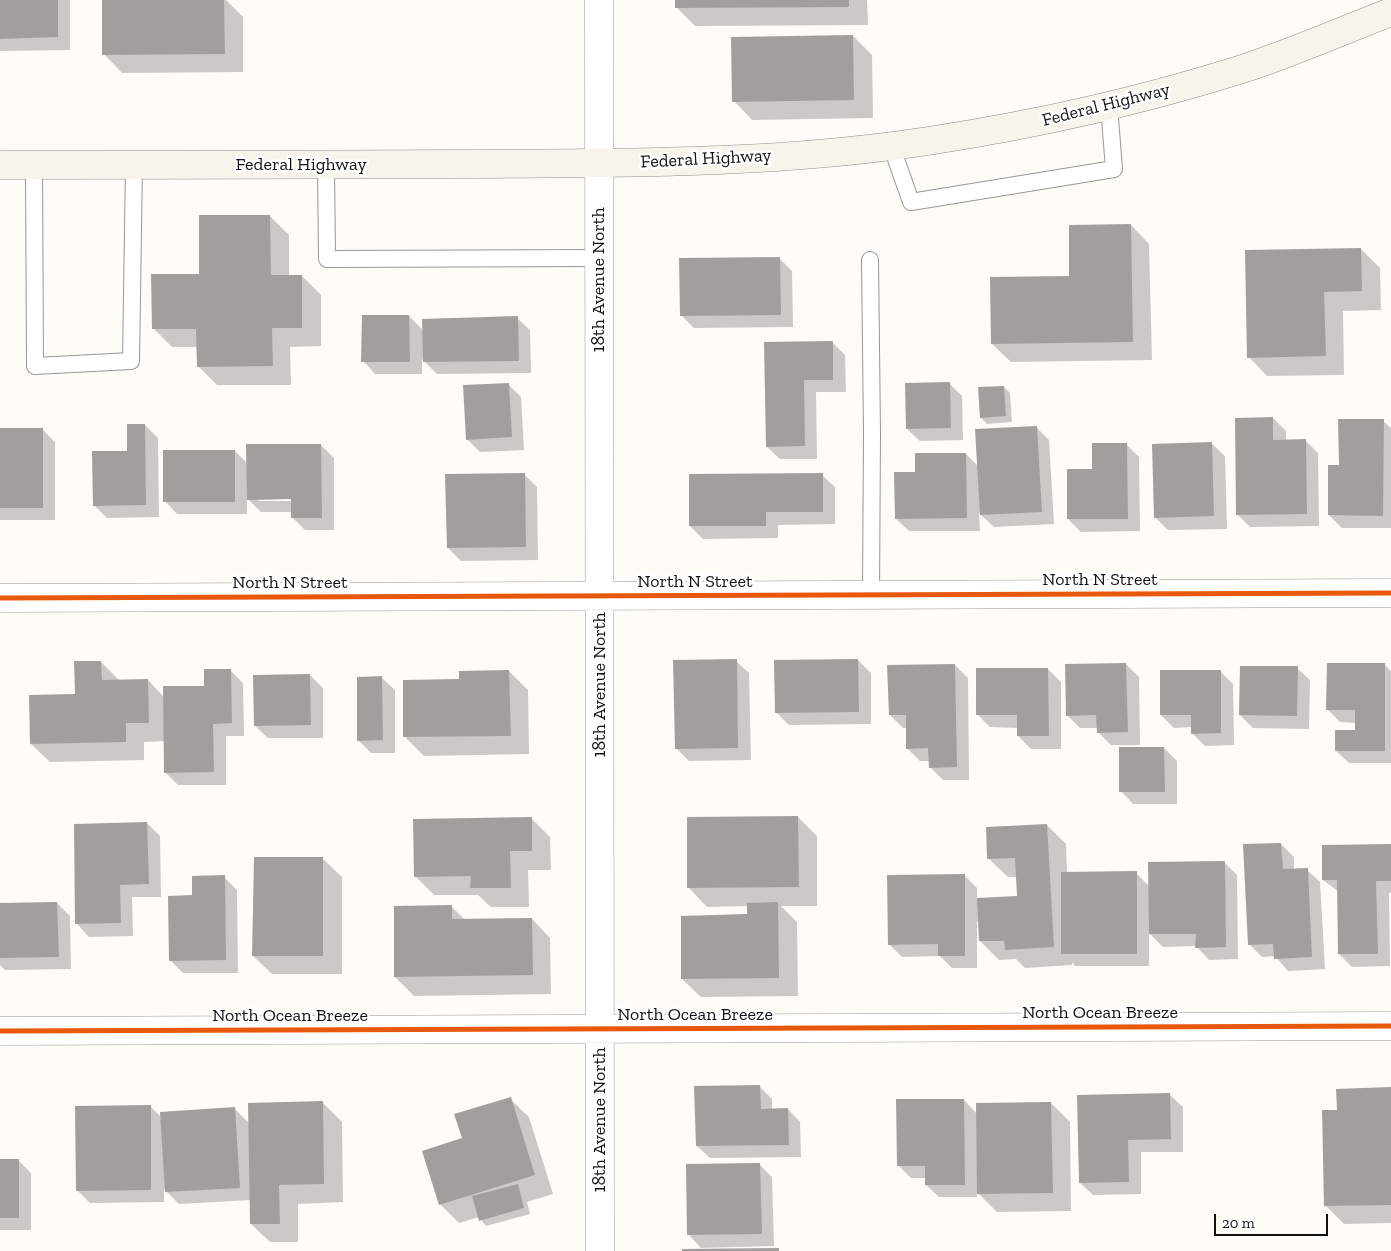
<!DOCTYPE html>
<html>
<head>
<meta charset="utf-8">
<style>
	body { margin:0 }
	#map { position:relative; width:1391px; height:1251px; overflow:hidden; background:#fdfcf7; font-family:"Zilla Slab",serif }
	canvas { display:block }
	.scale { position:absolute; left:1214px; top:1214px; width:114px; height:22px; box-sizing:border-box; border:2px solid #111; border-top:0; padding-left:6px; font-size:15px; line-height:18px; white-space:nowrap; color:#111; -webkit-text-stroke:4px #fff; paint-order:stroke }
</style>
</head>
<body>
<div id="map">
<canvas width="1391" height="1251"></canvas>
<div class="scale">20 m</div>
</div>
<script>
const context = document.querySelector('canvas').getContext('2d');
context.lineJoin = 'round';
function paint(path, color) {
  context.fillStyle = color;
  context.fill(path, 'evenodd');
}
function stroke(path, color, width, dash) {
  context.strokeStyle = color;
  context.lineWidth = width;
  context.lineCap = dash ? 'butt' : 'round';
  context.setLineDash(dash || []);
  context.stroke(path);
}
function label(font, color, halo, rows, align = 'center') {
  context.font = font + ' "Zilla Slab",serif';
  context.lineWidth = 5;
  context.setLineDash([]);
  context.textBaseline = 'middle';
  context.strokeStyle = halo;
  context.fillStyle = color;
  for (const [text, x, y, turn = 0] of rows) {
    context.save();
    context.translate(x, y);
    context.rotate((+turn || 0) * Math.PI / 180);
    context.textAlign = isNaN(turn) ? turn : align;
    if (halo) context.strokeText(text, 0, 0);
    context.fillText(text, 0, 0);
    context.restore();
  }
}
paint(new Path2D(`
	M0,0H70V50L0,51Z
	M103,0H226L243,17V72L122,73L104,54Z
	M676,0H867L868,25L695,26L676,7Z
	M853,36L872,55L873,118L752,120L734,101Z
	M270,216L289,235V276H302L321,295V346L290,347L291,385H217L198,366V347H172L153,328L201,275Z
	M1131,225L1149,244L1152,360L1011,362L992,344Z
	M1361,249L1380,268L1381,310L1343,311L1344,375L1267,376L1249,357Z
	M779,258L792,271L793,327L694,328L681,315Z
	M409,316L424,331L517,318L530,330L531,373L437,374L422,359V374H375L363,361Z
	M832,342L845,355L846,392H816L817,459H780L767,447L765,344Z
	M508,384L521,397L524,450L480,452L467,439Z
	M950,384L962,396L963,440L920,441L907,429Z
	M1004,387L1010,393L1012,422L987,424L981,418Z
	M1273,418L1286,431V441L1305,440L1318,453L1319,526L1250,527L1238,515Z
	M1383,421L1391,428V528H1342L1329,515Z
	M145,425L158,438L159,517L107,518L94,505Z
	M1036,427L1049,440L1054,524L994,527L979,513L980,531H909L896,519L917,473L966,454L978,466Z
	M0,429H42L55,442V520H0Z
	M1126,444L1139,457L1140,531L1081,532L1068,519L1094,470Z
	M1212,444L1225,456L1227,529L1168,530L1155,517Z
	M321,445L334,458V530H305L292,517V512H261L247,498V514H177L165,501L235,451L248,464ZM259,498H297V501H259Z
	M524,474L537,487L538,560L461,561L448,548Z
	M822,475L835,487V524L778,525V538L703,539L690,526Z
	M858,660L871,673V724L789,725L776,712Z
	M736,661L749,673L751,760L689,761L676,748Z
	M101,662L120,681L148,680L164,697L205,687L230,670L243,683L244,736H226V785H178L165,772V741L144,742V760L50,762L31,744L76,696Z
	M1126,664L1139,677L1140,745H1111L1098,732V728H1080L1067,715Z
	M955,665L968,678L969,780H943L930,767V761H920L907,748V728H903L890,715Z
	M1385,665L1391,671V763H1349L1336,751L1356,731V723L1340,722L1328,710Z
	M1297,668L1310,680L1309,729L1253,728L1240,715Z
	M1048,669L1061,682V749H1031L1018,736V728L990,727L977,714Z
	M509,671L528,690L529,754L424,756L405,737L461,680Z
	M1220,671L1233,684L1234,745L1205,746L1192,733V727L1174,728L1161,715Z
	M310,675L323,688V738H268L255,726Z
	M382,678L395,690V753H371L358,740Z
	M1164,748L1177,761V804H1133L1121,791Z
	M798,817L817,836V906H781L797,922L798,996L701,997L682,979L748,916V906L707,907L689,888Z
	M531,818L550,837L551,870H528L529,907H491L478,895H434L415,876Z
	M147,823L160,836L161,897H132L133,936L89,937L77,924Z
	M1047,825L1066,844L1067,873H1136L1149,886L1224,862L1237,875L1238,959L1209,960L1196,946L1163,947L1149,933V966H1075L1072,962V965L1025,968L1016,959L999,960L980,941L979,922H977V968H952L940,956L902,957L889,944L964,875L977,888V899L1018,897L1017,877H1008L989,859Z
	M1281,844L1294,857V870H1307L1320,882L1325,969L1288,971L1275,956L1262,957L1249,944Z
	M1391,846V893H1389L1390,966L1352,967L1339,954V892L1323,880Z
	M323,859L342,877V974H272L253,956Z
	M224,877L237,890L238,973H183L170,960L193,897Z
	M57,903L70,916L71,969L5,970L0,965V904Z
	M451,906L465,920L532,919L550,938L551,994L414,996L395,977Z
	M759,1086L772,1099V1110L788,1109L800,1122L801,1157L710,1158L697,1146Z
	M1391,1089V1223L1344,1224L1325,1205L1338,1111Z
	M1170,1095L1183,1107V1152H1141V1194L1093,1195L1080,1183Z
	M510,1099L529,1117L553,1194L527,1202L530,1214L486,1226L479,1217L459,1223L440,1204Z
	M964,1100L977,1114L1051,1103L1070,1122L1071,1211L997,1212L977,1192V1197H939L926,1185V1178H911L898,1165Z
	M323,1103L342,1122L343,1202L298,1204V1242H270L251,1224V1200L179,1204L164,1189V1202L90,1203L78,1191L150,1106L162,1118L235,1109L249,1123Z
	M0,1160H18L31,1173V1230H0Z
	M759,1164L772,1177L774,1246L701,1248L689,1235Z`), '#0003');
paint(new Path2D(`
	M0,0H58V37L0,39Z
	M102,0H224L225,54L102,55Z
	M675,0H849V7L675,8Z
	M853,35L854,100L732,102L731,37Z
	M199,215H270L271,275H302V328H272L273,366L197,367L196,329H152L151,274H199Z
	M1131,224L1133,342L991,344L990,277L1069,276V225Z
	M1361,248L1362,291L1324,292L1326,356L1247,358L1245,250Z
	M780,257L781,315L680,316L679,258Z
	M362,315H409L410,362H361Z
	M518,316L519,361L423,362L422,319Z
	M833,341V380H804L805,446L766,447L764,342Z
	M950,382L951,428L906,429L905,383Z
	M509,383L512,437L466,440L463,385Z
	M1004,386L1006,416L980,418L978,387Z
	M1273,417V440L1306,439L1307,514L1236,515L1235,418Z
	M1338,419H1384L1383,516L1328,515V465H1339Z
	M127,424H145L146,505L93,506L92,451H127Z
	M1037,426L1042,512L980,515L975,429Z
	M0,428H43V508H0Z
	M1212,442L1214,516L1154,518L1152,444Z
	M1092,443H1127L1128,519H1067V469H1092Z
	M246,444H321L322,518H291V499L247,500Z
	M163,450H235V502H163Z
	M915,453H966L967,518L895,519L894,472H915Z
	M525,473L526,547L447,548L445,474Z
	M823,473V512H766V526H689V474Z
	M737,659L738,748L675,749L673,660Z
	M858,659L859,712L775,713L774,660Z
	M74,661H101L102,680L148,679L149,723H126V742L30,744L29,695L75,694Z
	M1126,663L1128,732L1097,733L1096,715L1066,716L1065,664Z
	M1327,663H1385V751H1335V730H1355V710H1326Z
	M955,664L957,767L929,768L928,748L906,749V715H889L887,665Z
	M1240,666H1298L1297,716L1239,715Z
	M976,668H1048L1049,736H1017V715H976Z
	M204,669H231L232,723L213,724L214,772L164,773L163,686H204Z
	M509,670L511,736L403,737V680L459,679V671Z
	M1160,670H1221V733L1191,734V715H1160Z
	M310,674L311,725L254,726L253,675Z
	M382,676L383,740L357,741V677Z
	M1119,747H1164L1165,792H1119Z
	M798,816L799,887L687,888V817Z
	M532,817V851H510L511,888H470L471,876L414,877L413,819Z
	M147,822L149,884L120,885L121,923L75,924L74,824Z
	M1047,824L1054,947L1005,950L1004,941H979L977,898L1017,896L1015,858L987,859L986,827Z
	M1281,843L1283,869L1308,868L1312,957L1274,959L1273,944L1248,945L1243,844Z
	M1391,844V881H1376L1378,954H1338L1337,880H1322V845Z
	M254,857H323V956H252Z
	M1225,861L1226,947L1195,948L1196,934H1149L1148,862Z
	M1137,871V954H1061V872Z
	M965,874V956H938V944L888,945L887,875Z
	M225,875L226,960L169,961L168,896L192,895V876Z
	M57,902L59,957L0,958V903Z
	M778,902L779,978L681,979V916L747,914V903Z
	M452,905V919L532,918L533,975L394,977V906Z
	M760,1085L761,1109L788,1108L789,1145L696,1146L694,1086Z
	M1391,1087V1205L1324,1206L1322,1110H1337L1336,1089Z
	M1170,1093L1171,1139L1128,1140L1129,1182L1079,1183L1077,1095Z
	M511,1097L535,1175L439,1205L422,1151L462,1138L454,1114Z
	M896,1099H964L965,1185H925V1166H897Z
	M323,1101L324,1184L279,1185L280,1224H250L248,1103Z
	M1051,1102L1053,1193L977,1194L976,1103Z
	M151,1105V1190L76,1191L75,1106Z
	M235,1107L240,1188L165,1192L160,1112Z
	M0,1159H19V1218H0Z
	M760,1163L762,1234L687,1235L686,1164Z
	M518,1184L524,1208L479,1221L472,1196Z
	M779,1248V1251H682V1249Z`), '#a19f9c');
const service = new Path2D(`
	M891,145L911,202L1114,169L1109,106
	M34,165L35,366L131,361L134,165
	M326,165L327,259L599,258
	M870,260L872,433L871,595`);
const minor = new Path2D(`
	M599,0L600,1251
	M0,598L1391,593
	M0,1031L1391,1026`);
const secondary = new Path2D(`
	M0,165C158,165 317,165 475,164C626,163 778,164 928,141C1033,125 1137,102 1239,70C1290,54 1341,31 1391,12`);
stroke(service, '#979795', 18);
stroke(minor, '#979795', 29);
stroke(secondary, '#8e8d8b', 29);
stroke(service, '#fffffe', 16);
stroke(minor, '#fffffe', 28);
stroke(secondary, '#f6f4eb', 28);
stroke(new Path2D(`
	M0,598L1391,593
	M0,1031L1391,1026`), '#e8590c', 5);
label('18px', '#111', '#fff', [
	["Federal Highway",1106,105,-14],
	["Federal Highway",706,159,-3],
	["Federal Highway",301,165],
	["18th Avenue North",599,280,-90],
	["North N Street",1100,580],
	["North N Street",695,582],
	["North N Street",290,583],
	["18th Avenue North",600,685,-90],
	["North Ocean Breeze",1100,1013],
	["North Ocean Breeze",695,1015],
	["North Ocean Breeze",290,1016],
	["18th Avenue North",600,1120,-90]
]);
</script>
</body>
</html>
